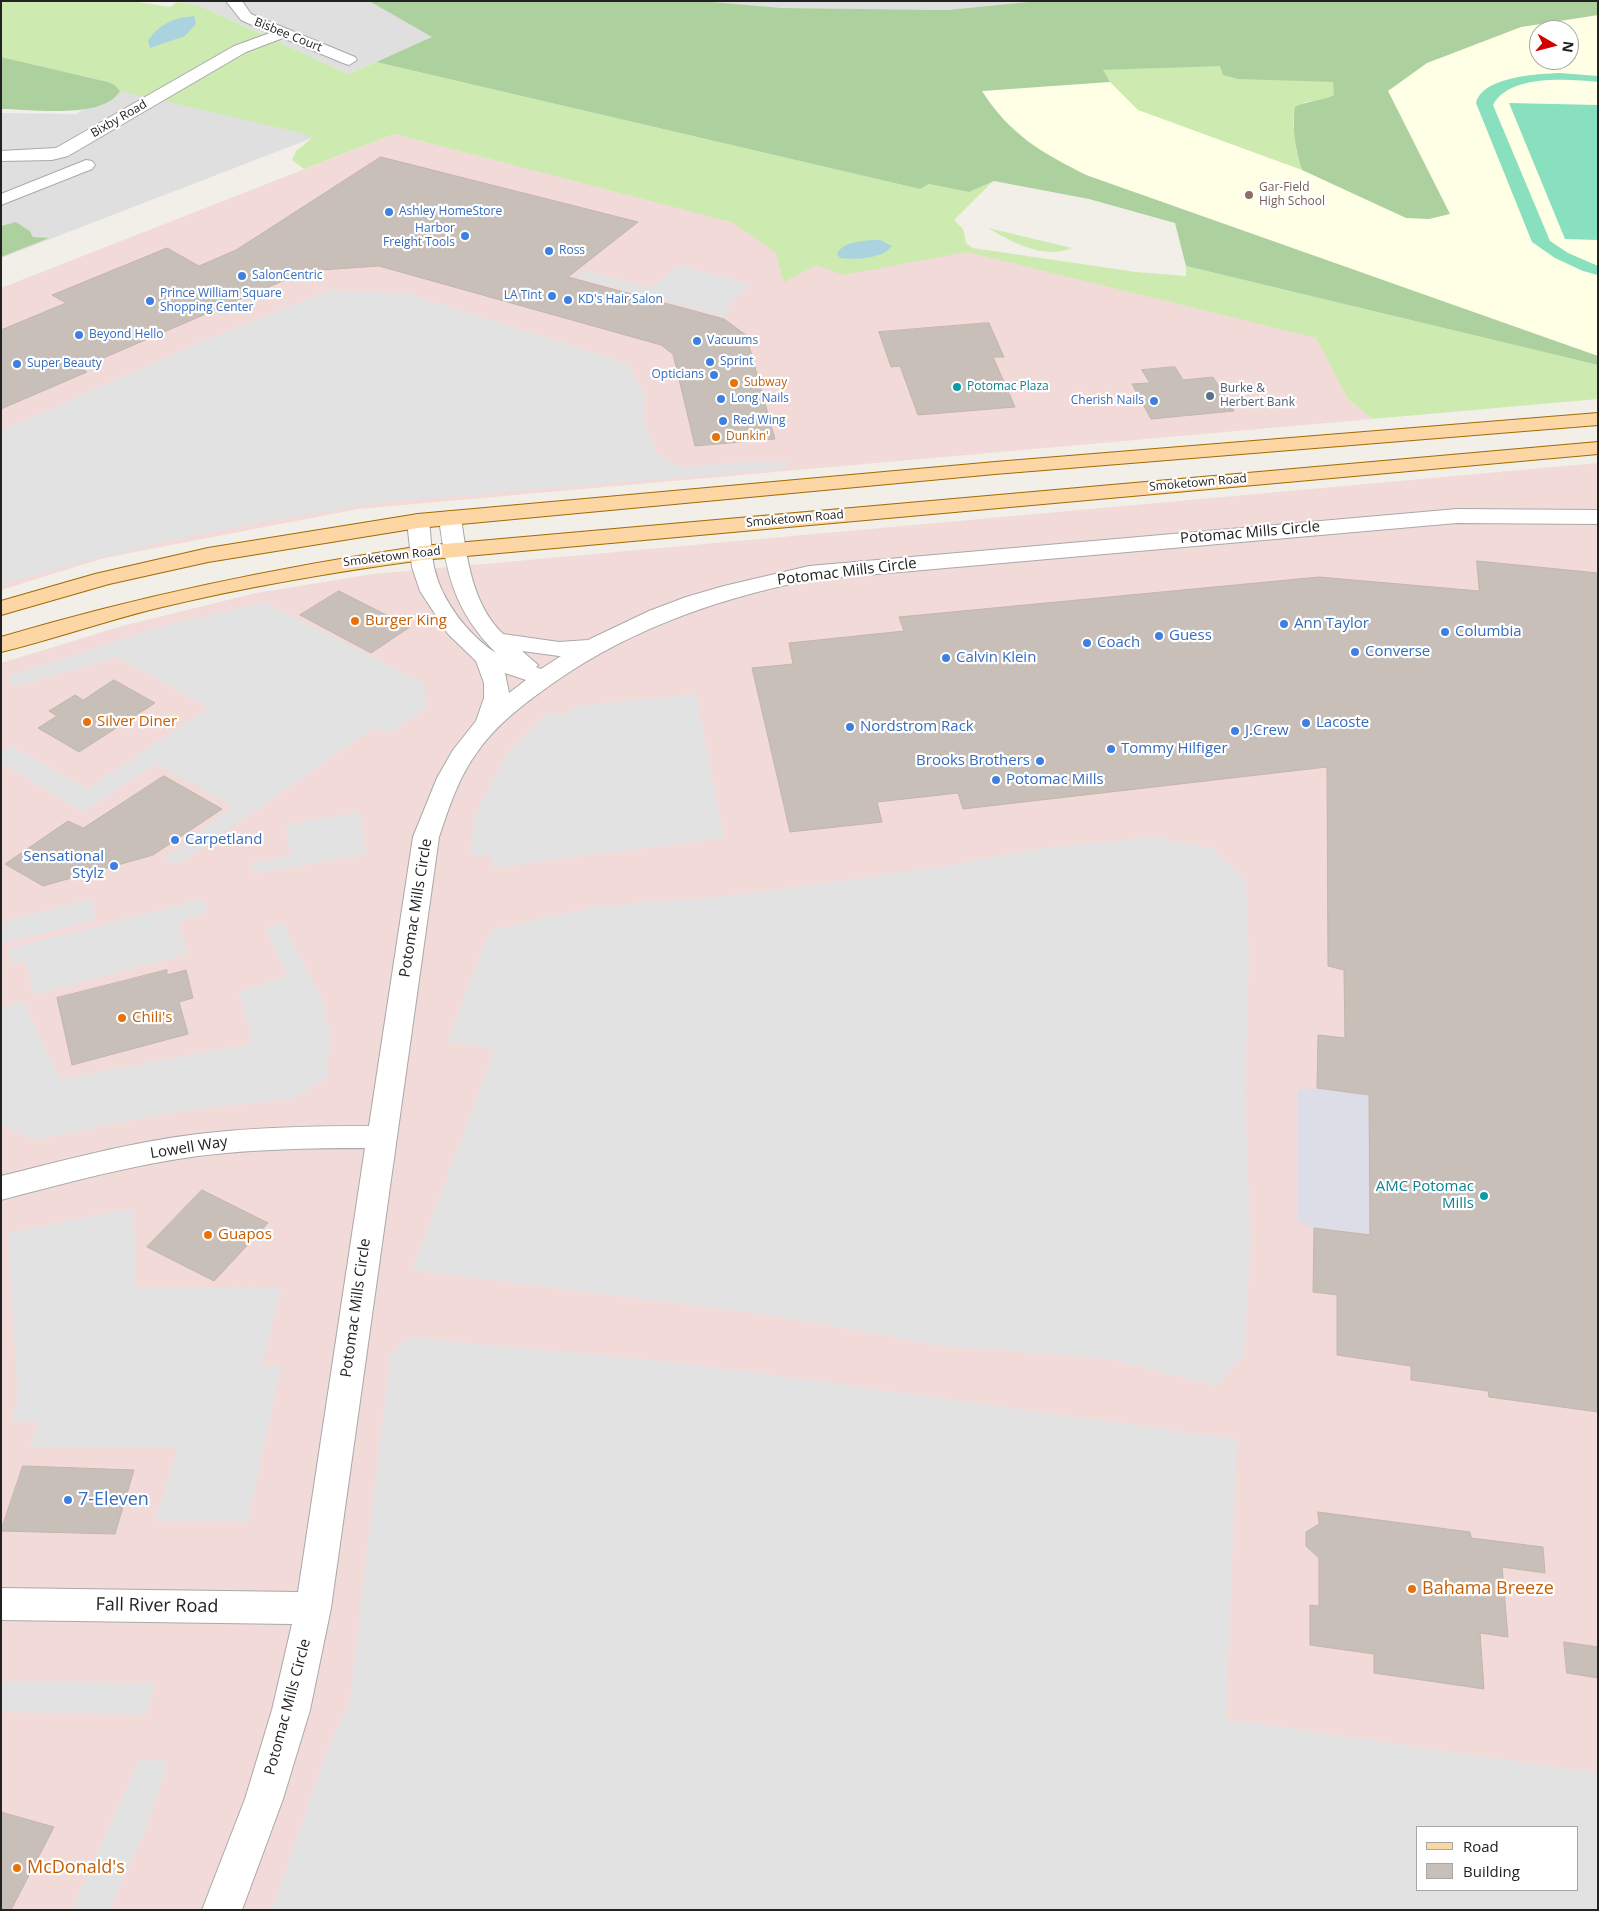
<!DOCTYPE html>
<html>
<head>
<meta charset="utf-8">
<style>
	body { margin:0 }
	#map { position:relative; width:1599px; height:1911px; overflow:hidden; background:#f2efe9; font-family:"Open Sans",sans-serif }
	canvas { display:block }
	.frame { position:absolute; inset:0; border:2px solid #222; pointer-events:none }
	.legend { position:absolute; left:1416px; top:1826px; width:162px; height:65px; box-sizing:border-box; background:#fff; border:1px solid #a7a7a7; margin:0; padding:6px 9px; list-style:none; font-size:15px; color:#222 }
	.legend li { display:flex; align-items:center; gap:10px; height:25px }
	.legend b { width:25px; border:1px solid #a7a7a7 }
	.north { position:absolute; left:1529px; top:20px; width:50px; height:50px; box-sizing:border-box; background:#fff; border:1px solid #a7a7a7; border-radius:50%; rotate:98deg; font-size:14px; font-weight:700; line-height:20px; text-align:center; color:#222 }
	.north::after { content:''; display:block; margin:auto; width:18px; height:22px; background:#d40000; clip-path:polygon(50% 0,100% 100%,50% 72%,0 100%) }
</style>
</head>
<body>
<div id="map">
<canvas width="1599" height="1911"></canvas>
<div class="frame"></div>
<ul class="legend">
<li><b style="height:6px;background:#fcd6a4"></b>Road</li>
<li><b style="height:14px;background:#c7bfb8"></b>Building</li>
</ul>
<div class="north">N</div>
</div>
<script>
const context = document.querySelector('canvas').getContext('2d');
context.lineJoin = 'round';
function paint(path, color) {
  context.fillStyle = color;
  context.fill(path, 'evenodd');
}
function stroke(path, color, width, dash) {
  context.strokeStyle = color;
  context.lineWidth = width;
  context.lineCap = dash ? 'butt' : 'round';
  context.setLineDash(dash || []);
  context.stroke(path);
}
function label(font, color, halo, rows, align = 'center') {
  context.font = font + ' "Open Sans",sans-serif';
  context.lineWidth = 4.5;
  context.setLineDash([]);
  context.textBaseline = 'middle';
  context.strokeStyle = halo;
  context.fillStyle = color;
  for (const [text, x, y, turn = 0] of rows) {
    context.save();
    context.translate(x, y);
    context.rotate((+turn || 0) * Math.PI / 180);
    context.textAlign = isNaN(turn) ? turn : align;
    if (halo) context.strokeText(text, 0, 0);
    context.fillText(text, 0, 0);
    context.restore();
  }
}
paint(new Path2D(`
	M174,1H369L433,37L348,74L198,5Z
	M701,1H1038L947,10L782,8Z
	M128,84L320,135L1,258V113L76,114Z`), '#e0dfdf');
paint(new Path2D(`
	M394,134L768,231L811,213L1317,338L1348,399L1372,419L358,509L104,558L1,590V288Z
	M1598,463V1910H1V663L122,626L256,593L373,574ZM1418,1827H1578V1890H1418Z`), '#f2dad9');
paint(new Path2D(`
	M1598,15V356L1086,175L1039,151L999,116L982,91L1110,81L1450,214L1388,91L1427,63L1521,27ZM1539,30H1569V60H1539Z`), '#ffffe5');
paint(new Path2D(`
	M1,1H132L170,7L177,2L198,5L348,74L376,62L920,189L929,184L969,192L993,181L954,220L963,229L966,243L973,248L1136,272L1186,276V266L1598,365V399L1372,419L1348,399L1316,338L967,252L843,275L817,265L784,282L775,252L731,222L394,134L304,169L292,160L296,151L312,138L302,133L120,91L115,85L108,82L1,57Z
	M1221,65L1312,80L1334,82L1335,95L1323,101L1304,102L1293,120L1296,150L1302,170L1138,110L1110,82L1102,70Z
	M988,228L1072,248C1045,260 1011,242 988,228Z`), '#cdebb0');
paint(new Path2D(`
	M369,1H701L782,8L947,10L1038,1H1598V15L1521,27L1427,63L1388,91L1450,214L1429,219L1406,218L1302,170C1295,149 1292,128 1295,107C1308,100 1321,102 1334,95L1333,82L1238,79L1223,75L1220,66L1103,70L1110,82L982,91C1010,135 1041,152 1086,175L1598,356V365L1186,266L1175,223L1089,199L994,181L969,192L929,184L920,189L376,62L432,37Z
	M1,57L108,82L115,85L120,91C103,120 32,109 1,109Z
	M16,222L31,232V234L33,237L49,238L1,257V226Z`), '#add19e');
paint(new Path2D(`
	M1560,73L1598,76V82C1568,79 1509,74 1493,105L1550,241L1568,253L1598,266V275L1583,271L1555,258L1532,242L1476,103C1483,76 1539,74 1560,73Z
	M1509,103L1598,105V240L1565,239Z`), '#88e0be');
paint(new Path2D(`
	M679,265L752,285L727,306L734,309L724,317L575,277L584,270L651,288Z
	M330,290L409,294L627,363L643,390L645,421L656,453L681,467L763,461L790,462L784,469L383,502L256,523L153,544L1,584V431L200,342Z
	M264,602L422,682L427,707L391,733L375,727L178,865L164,859L232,806L157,764L83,812L1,763V752L12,746L87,789L208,708L118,657L14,687L7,677L159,627Z
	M696,694L724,838L493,868L490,853L470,857L475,818L483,798L509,751L548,712L564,716L576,706Z
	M359,812L367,854L254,874L252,863L291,855L285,825Z
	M1157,837L1212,848L1246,881L1249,954L1245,1096L1251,1242L1244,1356L1216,1386L1109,1359L942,1346L777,1316L412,1270L495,1049L447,1042L490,930L599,906L719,897L935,868L1043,848Z
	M92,899L95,920L1,944V922Z
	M203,899L207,913L178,921L188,954L33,995L26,961L12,965L8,949Z
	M282,923L324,1002L329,1030L328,1077L292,1099L180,1111L34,1140L1,1125V1008L23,1001L60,1079L250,1044L247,1017L238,992L287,976L265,927Z
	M134,1208L136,1287L281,1288L262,1365L281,1366L248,1522L155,1521L178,1447H31L38,1421L12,1422L18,1398L8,1233Z
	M408,1337L692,1364L1237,1439L1226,1719L1598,1773V1910H272L328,1747L349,1705L390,1355ZM1418,1827H1578V1890H1418Z
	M1,1681L155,1683L146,1715L1,1712Z
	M139,1760L168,1761L148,1823L110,1910H72Z`), '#e2e2e2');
paint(new Path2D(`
	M1317,1088L1369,1095L1370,1235L1314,1228L1297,1222L1298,1090Z`), '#dddde8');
paint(new Path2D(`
	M194,16L196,24L185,36L150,48L148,41C159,24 173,18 194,16Z
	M880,240L892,246C883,259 854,260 840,258L837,254C842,241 867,240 880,240Z`), '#aad3df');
const building = new Path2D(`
	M381,157L638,222L568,277L724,319L746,335L775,439L695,446L673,354L661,345L379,266L306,271L80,368L87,372L1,409V330L66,303L52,295L167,248L199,266L236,250Z
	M989,323L1004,357H993L1015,407L918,415L900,366L891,367L879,332Z
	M1175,367L1183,380L1213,377L1234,411L1151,419L1132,384L1150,383L1142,370Z
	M1477,561L1598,573V1412L1489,1397L1488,1391L1411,1380V1366L1337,1355V1295L1313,1292L1314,1228L1370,1235L1369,1095L1317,1088L1318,1035L1345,1038L1344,970L1328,966L1327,767L963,809L958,793L877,802L882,822L790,832L752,668L793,664L789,643L904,631L899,617L1319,577L1479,591Z
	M339,591L410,627L371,653L300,615Z
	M114,680L155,703L79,752L38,728L57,716L49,711L75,695L83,700Z
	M164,776L222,809L153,855L43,886L5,864L68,821L83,828Z
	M167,970V975L186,970L193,998L179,1002L188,1034L72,1065L57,998Z
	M202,1190L268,1223L214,1281L147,1247Z
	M23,1466L134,1470L115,1534L1,1531Z
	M1318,1512L1470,1532L1471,1538L1543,1547L1545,1573L1502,1567L1508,1637L1480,1633L1484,1689L1374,1673V1654L1310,1645V1605L1319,1606V1558L1306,1546V1532L1319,1524Z
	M1564,1642L1598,1647V1678L1567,1673Z
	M1,1812L54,1827L11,1910H1Z`);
paint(building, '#c7bfb8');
stroke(building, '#c4b6ab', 1);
const minor = new Path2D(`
	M226,1H242L251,14L355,57L357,60L349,65L343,63L283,38L246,52L68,156L52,160L1,161V151L56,148L234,46L270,33L241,20Z
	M86,160L92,161L95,165L92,169L1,205V194Z
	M1457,509L1598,510V524L1457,523L809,580C711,600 619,633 538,694C516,710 494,728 478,751C459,776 449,807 439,837L331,1608L310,1710L283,1799L242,1910H202L245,1799L272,1710L292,1624L1,1620V1588L298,1592L365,1148C310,1148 254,1149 198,1156C131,1165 66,1183 1,1200V1176C66,1160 131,1142 198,1134C255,1127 312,1126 369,1126L413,837L437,778L453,750L476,721L484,698V683L476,661L448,634L420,591L412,567L407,521L410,516L418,514L426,516L429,521C431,536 431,552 434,567C441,600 468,635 496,653C455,612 446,574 439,518L442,513L450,511L458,513L461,518C467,559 472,604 503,634L559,642L588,640L649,611L686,597L724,586L809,566ZM522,651L559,656H561L541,669L536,667L538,665ZM505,673L526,680L509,693Z`);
const major = new Path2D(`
	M1598,413V425L995,474L418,528L208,562L109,584L1,615V601L95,574L208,548L418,514L995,462Z
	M1598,442V454L422,560C333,572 245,587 158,608C105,621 54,639 1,652V637C139,596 279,567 422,546Z`);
stroke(minor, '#a9a9a9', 2);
stroke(major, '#a06b00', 2);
paint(minor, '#fff');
paint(major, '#fcd6a4');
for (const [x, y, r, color] of [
	[1249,195,5,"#8d6e63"],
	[389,212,5,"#3f7fe0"],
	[465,236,5,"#3f7fe0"],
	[549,251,5,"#3f7fe0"],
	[242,276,5,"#3f7fe0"],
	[552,296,5,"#3f7fe0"],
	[568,300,5,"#3f7fe0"],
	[150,301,5,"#3f7fe0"],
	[79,335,5,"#3f7fe0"],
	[697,341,5,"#3f7fe0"],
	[710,362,5,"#3f7fe0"],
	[17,364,5,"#3f7fe0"],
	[714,375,5,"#3f7fe0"],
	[734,383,5,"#e8710a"],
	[957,387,5,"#0f9aa8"],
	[1210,396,5,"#5c6f8a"],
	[721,399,5,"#3f7fe0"],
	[1154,401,5,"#3f7fe0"],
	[723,421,5,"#3f7fe0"],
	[716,437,5,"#e8710a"],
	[355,621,5,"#e8710a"],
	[1284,624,5,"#3f7fe0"],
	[1445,632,5,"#3f7fe0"],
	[1159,636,5,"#3f7fe0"],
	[1087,643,5,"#3f7fe0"],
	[1355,652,5,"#3f7fe0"],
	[946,658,5,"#3f7fe0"],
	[87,722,5,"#e8710a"],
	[1306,723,5,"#3f7fe0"],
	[850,727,5,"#3f7fe0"],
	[1235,731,5,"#3f7fe0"],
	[1111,749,5,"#3f7fe0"],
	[1040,761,5,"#3f7fe0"],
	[996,780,5,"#3f7fe0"],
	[175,840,5,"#3f7fe0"],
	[114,866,5,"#3f7fe0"],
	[122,1018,5,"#e8710a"],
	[1484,1196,5,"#0f9aa8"],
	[208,1235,5,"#e8710a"],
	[68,1500,5,"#3f7fe0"],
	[1412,1589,5,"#e8710a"],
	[17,1868,5,"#e8710a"]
]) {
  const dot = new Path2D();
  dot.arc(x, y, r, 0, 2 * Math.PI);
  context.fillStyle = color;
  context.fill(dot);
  stroke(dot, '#fff', 2);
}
label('12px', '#222', '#fff', [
	["Bisbee Court",288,35,22],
	["Bixby Road",119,119,-30],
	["Smoketown Road",1198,483,-5],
	["Smoketown Road",795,519,-5],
	["Smoketown Road",392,557,-7]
]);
label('12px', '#785e54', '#fff', [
	["Gar-Field",1259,188],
	["High School",1259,202]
], 'left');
label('12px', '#366cbe', '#fff', [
	["Ashley HomeStore",399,212],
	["Harbor",455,229,"right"],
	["Freight Tools",455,243,"right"],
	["Ross",559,251],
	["SalonCentric",252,276],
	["Prince William Square",160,294],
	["Shopping Center",160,308],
	["LA Tint",542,296,"right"],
	["KD's Hair Salon",578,300],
	["Beyond Hello",89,335],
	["Vacuums",707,341],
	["Sprint",720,362],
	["Super Beauty",27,364],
	["Opticians",704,375,"right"],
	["Long Nails",731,399],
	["Cherish Nails",1144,401,"right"],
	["Red Wing",733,421]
], 'left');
label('12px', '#c56008', '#fff', [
	["Subway",744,383],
	["Dunkin'",726,437]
], 'left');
label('12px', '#0d838f', '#fff', [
	["Potomac Plaza",967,387]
], 'left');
label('12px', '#4e5e75', '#fff', [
	["Burke &",1220,389],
	["Herbert Bank",1220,403]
], 'left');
label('15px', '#222', '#fff', [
	["Potomac Mills Circle",1250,533,-5],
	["Potomac Mills Circle",847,572,-7],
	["Potomac Mills Circle",416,908,-81],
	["Lowell Way",189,1148,-9],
	["Potomac Mills Circle",356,1308,-82],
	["Potomac Mills Circle",288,1707,-75]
]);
label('15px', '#c56008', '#fff', [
	["Burger King",365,621],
	["Silver Diner",97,722],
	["Chili's",132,1018],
	["Guapos",218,1235]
], 'left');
label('15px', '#366cbe', '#fff', [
	["Ann Taylor",1294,624],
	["Columbia",1455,632],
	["Guess",1169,636],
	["Coach",1097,643],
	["Converse",1365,652],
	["Calvin Klein",956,658],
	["Lacoste",1316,723],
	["Nordstrom Rack",860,727],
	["J.Crew",1245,731],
	["Tommy Hilfiger",1121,749],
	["Brooks Brothers",1030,761,"right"],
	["Potomac Mills",1006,780],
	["Carpetland",185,840],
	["Sensational",104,857,"right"],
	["Stylz",104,874,"right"]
], 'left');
label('15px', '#0d838f', '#fff', [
	["AMC Potomac",1474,1187],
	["Mills",1474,1204]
], 'right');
label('18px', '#366cbe', '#fff', [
	["7-Eleven",78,1500]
], 'left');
label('18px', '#c56008', '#fff', [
	["Bahama Breeze",1422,1589],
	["McDonald's",27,1868]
], 'left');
label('18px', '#222', '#fff', [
	["Fall River Road",157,1606,1]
]);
</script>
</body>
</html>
